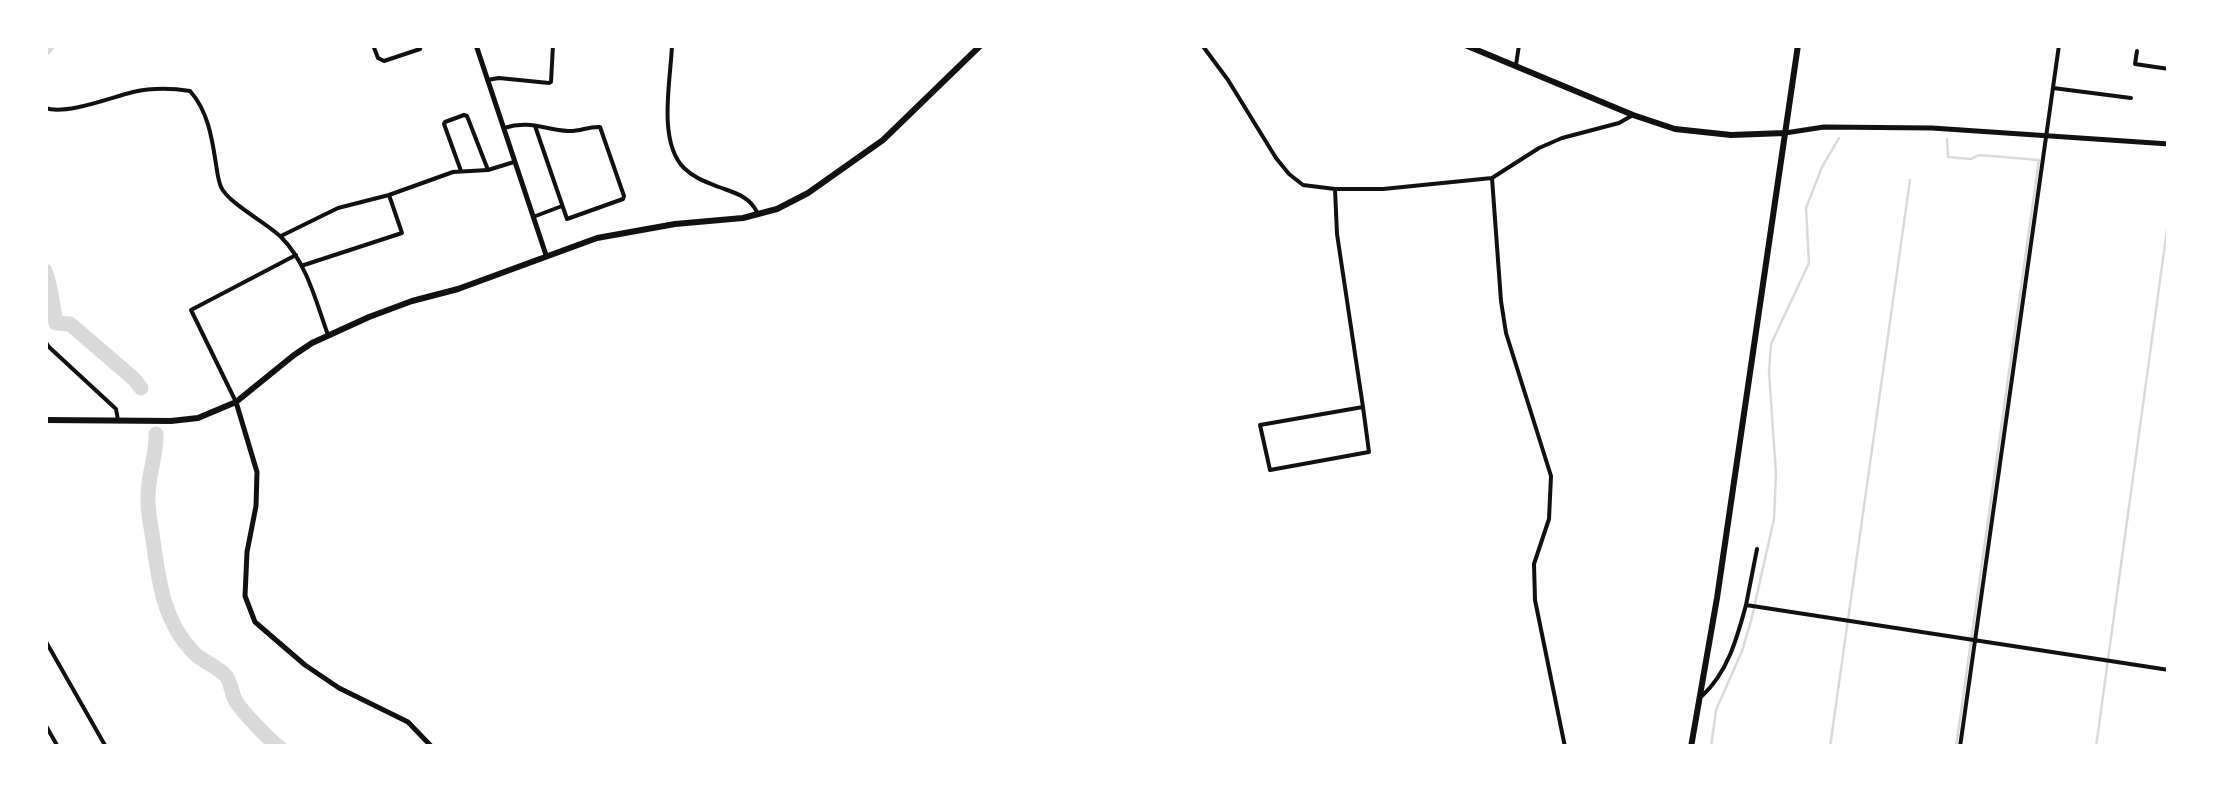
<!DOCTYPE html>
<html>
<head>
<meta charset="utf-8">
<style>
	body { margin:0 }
	#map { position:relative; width:2214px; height:792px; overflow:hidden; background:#fff; font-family:"Roboto Serif",serif }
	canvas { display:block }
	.frame { position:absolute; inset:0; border:48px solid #fff; pointer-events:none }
</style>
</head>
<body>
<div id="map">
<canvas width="2214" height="792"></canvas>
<div class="frame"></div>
</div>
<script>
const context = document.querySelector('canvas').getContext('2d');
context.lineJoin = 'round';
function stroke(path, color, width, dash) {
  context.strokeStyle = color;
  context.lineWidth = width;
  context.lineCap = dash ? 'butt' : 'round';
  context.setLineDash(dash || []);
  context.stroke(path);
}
stroke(new Path2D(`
	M1947,139L1948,157L1971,159L1979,155L2039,160L1956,747
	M1711,747L1716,710L1742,651L1751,621L1774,519L1776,474L1769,372L1771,344L1809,263L1806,208L1822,167L1839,138
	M1830,747L1910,180
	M2096,747L2169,215`), '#d9d9d9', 2.5);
stroke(new Path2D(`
	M45,48L47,45
	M45,271C52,288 52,305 56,323L70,324L134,379L141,388
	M156,434C157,454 148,475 148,495C147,510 151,525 153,540C159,582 163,621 194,653C203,662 217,666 225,675C232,682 231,695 237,703C244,713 269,740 279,747`), '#d9d9d9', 15);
stroke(new Path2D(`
	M373,45L378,58L384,61L420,49L421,45
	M672,45C671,79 657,141 684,168C694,178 706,182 719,187C735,193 749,196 757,212
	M1202,45L1228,80L1276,158L1289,174L1303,185L1335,189H1383L1492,178L1539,148L1562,138L1619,123L1633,115
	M2137,51L2135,64L2169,69
	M1516,65L1519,45
	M487,80L499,78L549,83L551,82L553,45H551
	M2053,88L2131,98
	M45,108C67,115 109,98 133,92C151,88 171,88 190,91C208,111 212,138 216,164C217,171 218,180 221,187C228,203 267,223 281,237C307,263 316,302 328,335
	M504,128C529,120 543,129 568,131C579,132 589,126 600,127L624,196L623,199L567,219L535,126
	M461,171L444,124L445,122L464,115L467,116L488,170
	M1492,178L1501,301L1506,333L1551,476L1549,519L1534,564L1535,600L1565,747
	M1335,189L1337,234L1363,407
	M389,195L453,172L488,170L514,162
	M533,217L562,206
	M281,236L338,208L389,195L402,233L304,265
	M45,341L49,347L116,409L118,420
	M236,402L191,310L296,255
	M1363,407L1369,452L1270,470L1260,425Z
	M1746,605L1757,549
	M45,640L106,747
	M1702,696C1728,672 1737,638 1746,605L2169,670
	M45,724L58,747
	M1960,747L2059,45`), '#111', 4);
stroke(new Path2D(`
	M476,45L546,255
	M1785,133L1824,127L1932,128L2169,144
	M236,402L257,472L256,506L247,552L245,596L255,622L305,665L339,688L408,722L432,747`), '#111', 5);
stroke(new Path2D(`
	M1465,45L1633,115L1675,129L1731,135L1785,133
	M45,420L171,421L198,418L236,402L294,355L312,343L369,317L412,301L458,289L597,238L675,224L743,218L777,209L808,193L883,140L981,45
	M1691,747L1717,598L1798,45`), '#111', 6);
</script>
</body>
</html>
